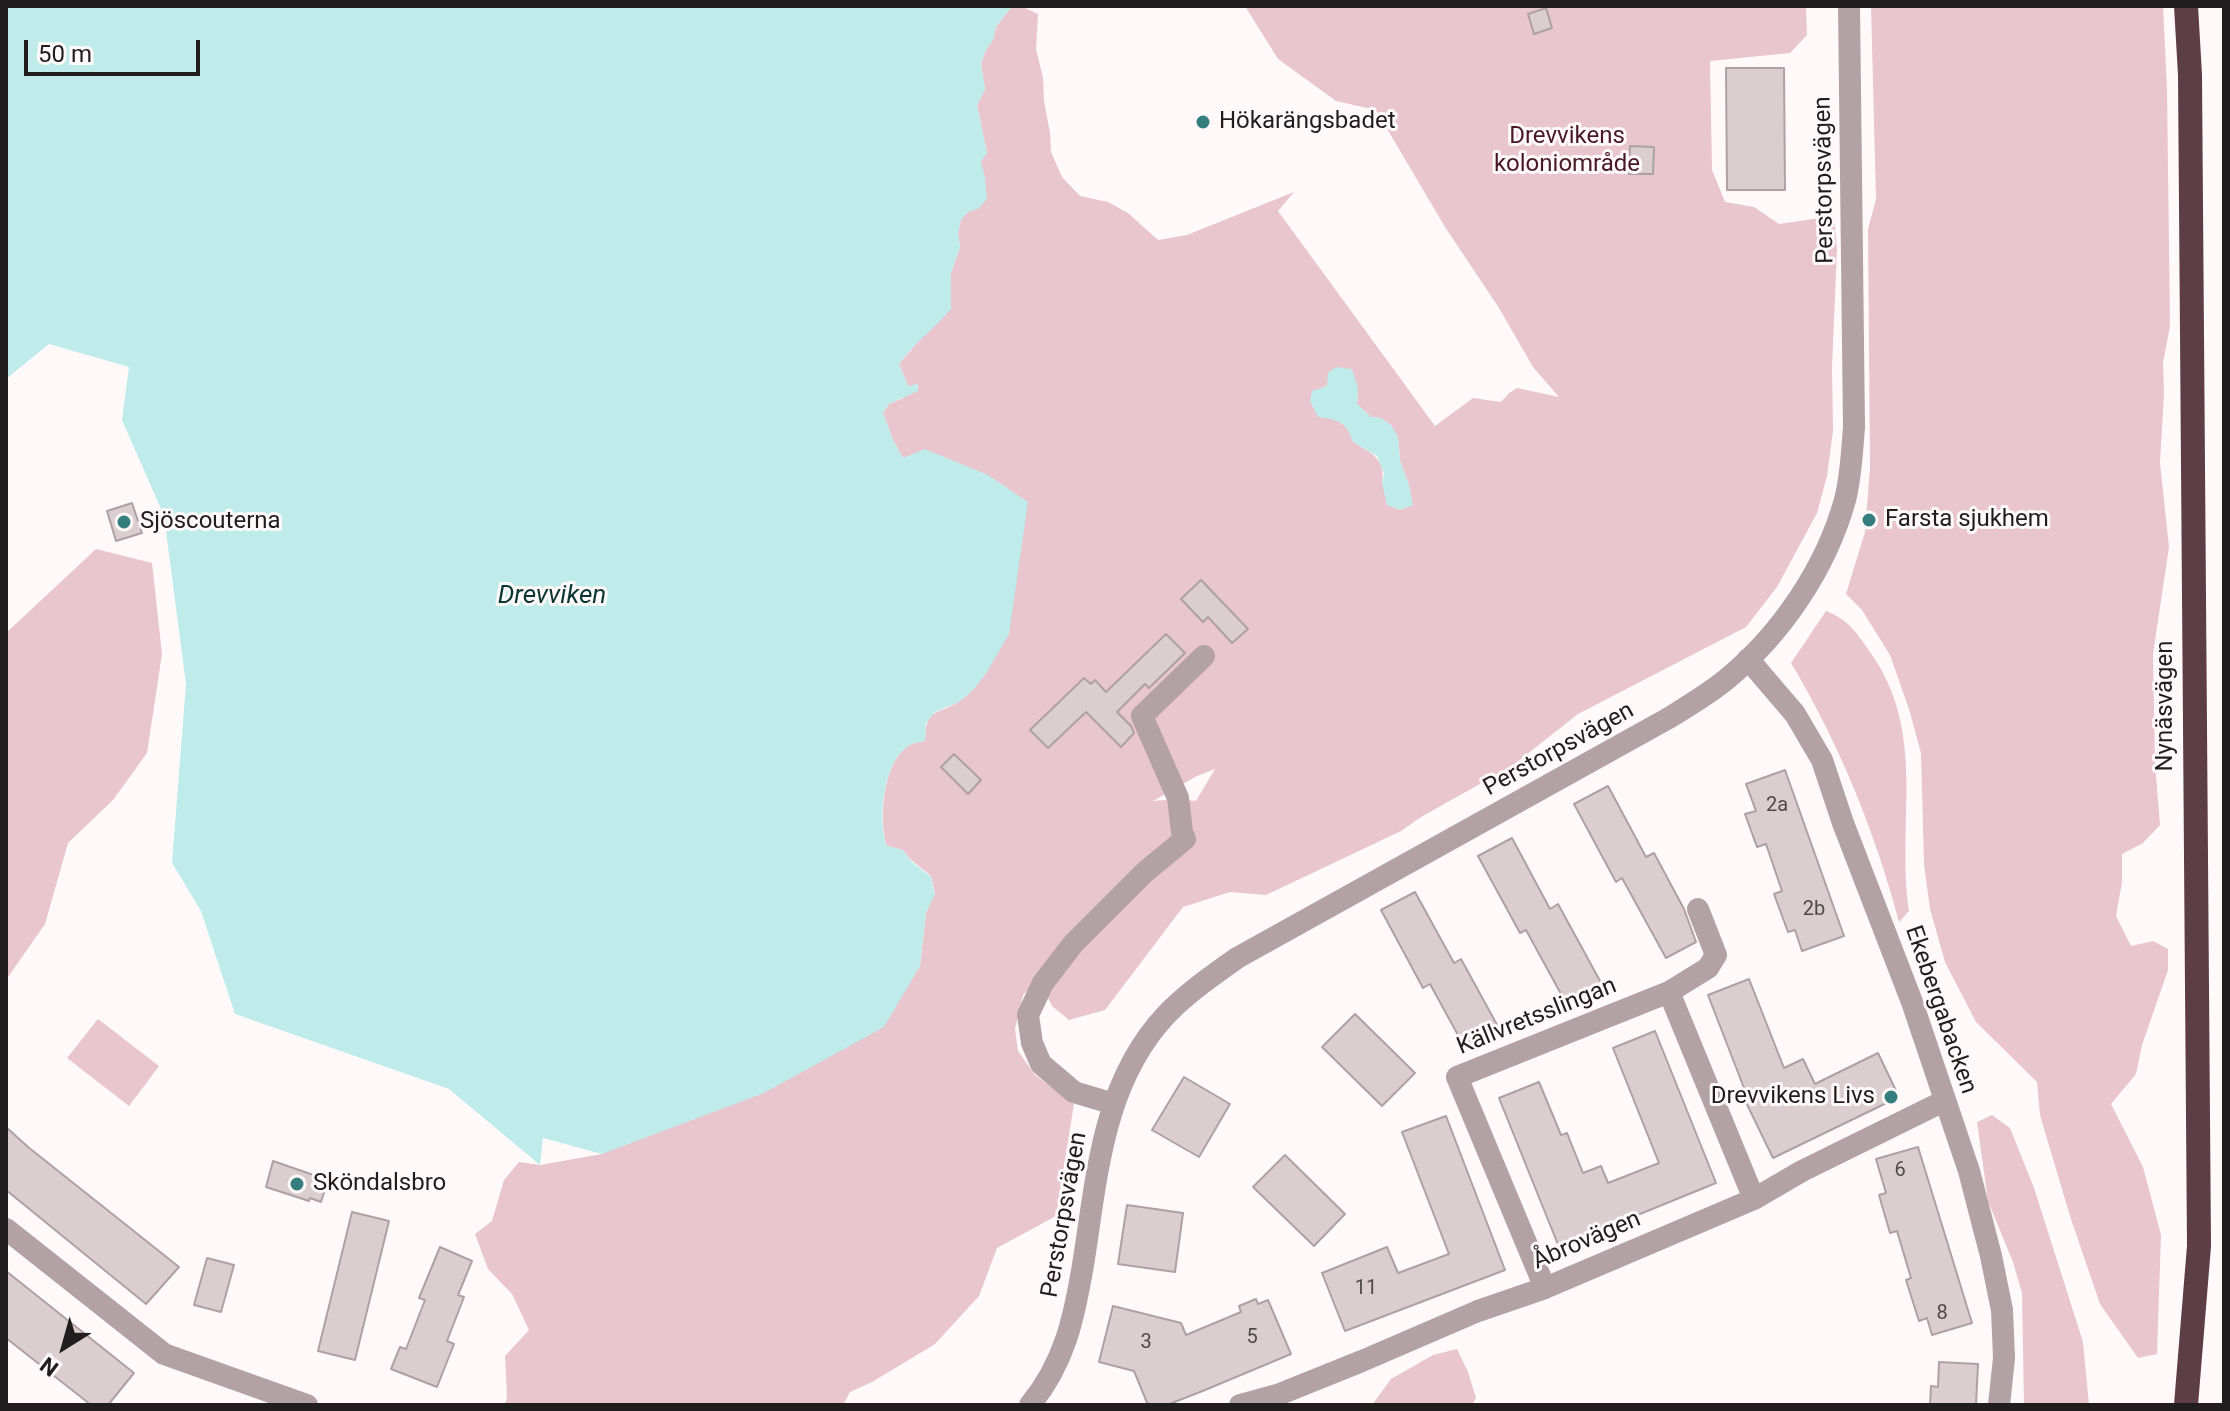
<!DOCTYPE html>
<html>
<head>
<meta charset="utf-8">
<style>
	body { margin:0 }
	#map { position:relative; width:2230px; height:1411px; overflow:hidden; background:#fff9fa; font-family:Roboto,sans-serif }
	canvas { display:block }
	.frame { position:absolute; inset:0; border:8px solid #211d1e; pointer-events:none }
	.north { position:absolute; left:24px; top:1307px; width:80px; height:80px; -webkit-text-stroke:6px #fff9fa; paint-order:stroke; rotate:217deg; font-size:22px; font-weight:700; line-height:32px; text-align:center; color:#211d1e }
	.north::after { content:''; display:block; margin:auto; width:28px; height:36px; background:#211d1e; clip-path:polygon(50% 0,100% 100%,50% 72%,0 100%) }
	.scale { position:absolute; left:24px; top:40px; width:176px; height:36px; box-sizing:border-box; border:4px solid #211d1e; border-top:0; padding-left:10px; font-size:24px; line-height:28px; white-space:nowrap; color:#211d1e; -webkit-text-stroke:6px #fff9fa; paint-order:stroke }
</style>
</head>
<body>
<div id="map">
<canvas width="2230" height="1411"></canvas>
<div class="frame"></div>
<div class="north">N</div>
<div class="scale">50 m</div>
</div>
<script>
const context = document.querySelector('canvas').getContext('2d');
context.lineJoin = 'round';
function paint(path, color) {
  context.fillStyle = color;
  context.fill(path, 'evenodd');
}
function stroke(path, color, width, dash) {
  context.strokeStyle = color;
  context.lineWidth = width;
  context.lineCap = dash ? 'butt' : 'round';
  context.setLineDash(dash || []);
  context.stroke(path);
}
function label(font, color, halo, rows, align = 'center') {
  context.font = font + ' Roboto,sans-serif';
  context.lineWidth = 6;
  context.setLineDash([]);
  context.textBaseline = 'middle';
  context.strokeStyle = halo;
  context.fillStyle = color;
  for (const [text, x, y, turn = 0] of rows) {
    context.save();
    context.translate(x, y);
    context.rotate((+turn || 0) * Math.PI / 180);
    context.textAlign = isNaN(turn) ? turn : align;
    if (halo) context.strokeText(text, 0, 0);
    context.fillText(text, 0, 0);
    context.restore();
  }
}
paint(new Path2D(`
	M1012,6L1023,7L1038,14L1036,49L1043,78L1044,101L1050,133L1051,152L1062,177L1080,196L1108,202L1128,213L1158,240L1187,235L1294,192L1278,211L1435,426L1473,398L1501,402L1509,393L1517,388L1559,397L1533,367L1499,308L1445,227L1376,110L1336,101L1278,59L1245,6H1806L1807,35L1790,53L1710,61L1712,170L1725,202L1754,207L1779,224L1834,216L1837,249L1832,367L1833,431L1827,476L1817,513L1777,587L1746,627L1578,714L1512,766L1421,817L1401,831L1266,895L1230,892L1183,907L1105,1010L1069,1020L1052,1006L1039,979L1023,995L1015,1029L1018,1051L1035,1075L1074,1104L1056,1216L997,1248L979,1296L935,1344L872,1382L850,1392L843,1405H505L507,1397L505,1356L529,1330L512,1294L488,1269L475,1234L492,1221L504,1180L519,1162L540,1165L602,1154L920,966L926,912L935,893L931,876L910,859L903,850L887,846C878,820 883,757 912,744C916,742 920,742 925,741C926,706 937,716 960,701C971,693 979,682 987,672L903,458L893,440L883,413L889,404L903,398L908,386L899,364L920,339L951,289V273L960,247L958,233L961,219L968,212L985,178L980,161L987,153L977,105L985,89L981,64L985,52L993,39L996,27ZM1327,386L1358,388L1357,404L1371,417L1381,418L1390,425L1398,437L1400,461L1409,485L1382,483C1386,459 1372,453 1353,442L1349,429L1337,420L1321,389ZM1215,769L1196,801L1178,799L1153,801L1197,776Z
	M1871,6H2163L2167,89L2170,326L2163,363L2164,394L2160,463L2169,547L2153,654L2155,764L2160,825L2143,843L2122,854V882L2116,916L2131,946L2153,941L2168,949V970L2142,1045L2136,1074L2111,1104L2143,1167L2161,1235L2157,1354L2138,1358L2100,1304L2070,1216L2040,1115L2037,1082L1976,1022L1945,962L1930,909L1924,864L1921,753L1909,709L1890,655L1862,610L1846,594L1865,532L1870,468L1868,229L1876,199Z
	M96,549L152,563L162,654L147,753L113,800L68,843L45,924L6,980V633Z
	M1826,611C1849,620 1856,632 1870,652C1928,733 1896,822 1909,911L1899,922C1875,832 1839,743 1791,663Z
	M98,1019L159,1066L129,1106L67,1058Z
	M1992,1115L2010,1128L2034,1188L2083,1342L2089,1405H2024L2022,1293L2013,1262L1988,1201L1977,1122Z
	M1457,1349L1468,1372L1476,1398L1472,1405H1372L1391,1379L1433,1355Z`), '#e9c5cd');
paint(new Path2D(`
	M6,6H1012L996,27L993,39L985,52L981,64L985,89L977,105L987,153L981,161L985,178L987,199L978,209L968,212L961,220L958,233L960,247L951,273V309C935,328 914,343 899,364L908,386L918,384V391L889,404L883,413L893,440L903,458L925,449L988,475L1028,502L1009,634L987,672L973,690L959,702L935,712L926,723L925,741C921,742 916,742 912,744C883,757 877,820 887,846L903,850L911,861L931,877L935,895L926,912L920,966L884,1027L764,1093L602,1154L543,1138L540,1165L449,1089L235,1014L201,911L172,863L186,684L164,516L122,420L129,367L49,344L6,379Z
	M1336,367L1352,369L1358,388L1357,404L1371,417L1381,418L1391,425L1398,437L1400,461L1409,485L1413,505L1400,510L1387,505L1382,483L1384,473L1377,456L1353,442C1346,421 1339,420 1318,417L1310,401L1312,391L1327,386L1328,373Z`), '#bfebeb');
const building = new Path2D(`
	M1546,8L1552,28L1534,34L1528,14Z
	M1726,68H1784L1785,190H1727Z
	M1630,146L1654,147L1653,174H1629Z
	M132,503L142,533L116,541L107,511Z
	M1201,580L1248,629L1232,643L1208,617L1203,622L1181,599Z
	M1166,634L1185,653L1149,688L1145,684L1117,712L1131,726L1134,733L1121,747L1086,712L1048,748L1030,730L1084,678L1091,684L1095,680L1106,692Z
	M954,754L981,780L968,794L941,767Z
	M1785,770L1844,936L1802,951L1795,930L1788,932L1774,894L1782,891L1766,844L1757,847L1745,814L1756,811L1746,784Z
	M1608,786L1646,857L1654,853L1684,909L1696,942L1666,958L1622,878L1616,882L1574,804Z
	M1512,838L1550,909L1558,904L1605,990L1567,1005L1526,930L1520,933L1478,856Z
	M1415,892L1454,963L1461,959L1501,1032L1464,1046L1430,984L1423,988L1381,910Z
	M1749,979L1784,1068L1803,1059L1815,1084L1878,1053L1899,1097L1773,1158L1740,1090L1744,1088L1708,995Z
	M1355,1014L1415,1073L1382,1106L1322,1047Z
	M1655,1031L1716,1183L1559,1247L1499,1098L1539,1082L1561,1135L1567,1133L1583,1173L1601,1166L1608,1183L1659,1163L1613,1048Z
	M1184,1077L1230,1104L1199,1157L1152,1130Z
	M1446,1116L1505,1270L1345,1331L1322,1273L1387,1247L1398,1273L1449,1254L1402,1132Z
	M6,1127L28,1147L179,1267L146,1304L6,1190Z
	M1918,1147L1972,1323L1932,1335L1927,1318L1919,1321L1906,1280L1911,1278L1897,1231L1890,1233L1879,1195L1886,1193L1876,1159Z
	M1285,1155L1345,1214L1314,1246L1253,1187Z
	M273,1161L328,1180L321,1202L310,1198L309,1201L266,1187Z
	M1127,1205L1183,1213L1175,1272L1118,1264Z
	M352,1212L389,1221L355,1360L318,1351Z
	M440,1247L472,1261L458,1295L464,1297L447,1341L454,1344L437,1387L391,1369L400,1347L406,1349L425,1300L419,1298Z
	M207,1258L234,1265L221,1312L194,1305Z
	M6,1271L134,1373L108,1405H91L6,1338Z
	M1256,1299L1258,1304L1268,1300L1291,1354L1205,1390L1167,1405H1148L1134,1371L1099,1362L1113,1306L1181,1323L1186,1335L1241,1312L1239,1306Z
	M1939,1362L1978,1364L1976,1405H1930L1931,1386L1938,1387Z`);
paint(building, '#dbced1');
stroke(building, '#ada1a4', 2);
stroke(new Path2D(`
	M1748,659L1795,714L1822,760L1843,823L1912,1002L1969,1171L1991,1256L2002,1310L2004,1358L1999,1405
	M1669,992L1754,1199
	M1114,1104L1074,1092L1041,1064L1032,1043L1028,1015L1043,983L1073,944L1145,872L1185,839L1182,832L1178,798L1142,716L1204,656
	M6,1229L164,1354L307,1405
	M1545,1288L1457,1077L1669,992L1708,968L1716,955L1698,909
	M1030,1405C1065,1362 1074,1318 1083,1265C1097,1178 1102,1083 1166,1015C1187,993 1212,976 1237,958L1667,719C1688,706 1709,694 1728,678C1782,633 1826,568 1845,500C1851,477 1852,451 1854,427L1849,6
	M1240,1405L1280,1394L1362,1361L1478,1311L1545,1288L1754,1199L1802,1171L1944,1101`), '#b2a1a5', 22);
stroke(new Path2D(`
	M2186,6L2190,75L2199,1246L2186,1405`), '#5e3e46', 24);
for (const [x, y, r, color] of [
	[1203,122,8,"#357e7e"],
	[1869,520,8,"#357e7e"],
	[124,522,8,"#357e7e"],
	[1891,1097,8,"#357e7e"],
	[297,1184,8,"#357e7e"]
]) {
  const dot = new Path2D();
  dot.arc(x, y, r, 0, 2 * Math.PI);
  context.fillStyle = color;
  context.fill(dot);
  stroke(dot, '#fff9fa', 3);
}
label('20px', '#50494b', null, [
	["2a",1777,806],
	["2b",1814,910],
	["6",1900,1171],
	["11",1366,1289],
	["8",1942,1314],
	["5",1252,1338],
	["3",1146,1343]
]);
label('24px', '#211d1e', '#fff9fa', [
	["Hökarängsbadet",1219,122],
	["Farsta sjukhem",1885,520],
	["Sjöscouterna",140,522],
	["Drevvikens Livs",1875,1097,"right"],
	["Sköndalsbro",313,1184]
], 'left');
label('24px', '#481827', '#fff9fa', [
	["Drevvikens",1567,137],
	["koloniområde",1567,165]
]);
label('24px', '#211d1e', '#fff9fa', [
	["Perstorpsvägen",1825,180,-91],
	["Nynäsvägen",2166,706,-90],
	["Perstorpsvägen",1559,750,-29],
	["Ekebergabacken",1940,1010,71],
	["Källvretsslingan",1537,1017,-22],
	["Perstorpsvägen",1065,1215,-80],
	["Åbrovägen",1587,1241,-23]
]);
label('italic 26px', '#0a3535', '#fff9fa', [
	["Drevviken",552,596]
]);
</script>
</body>
</html>
